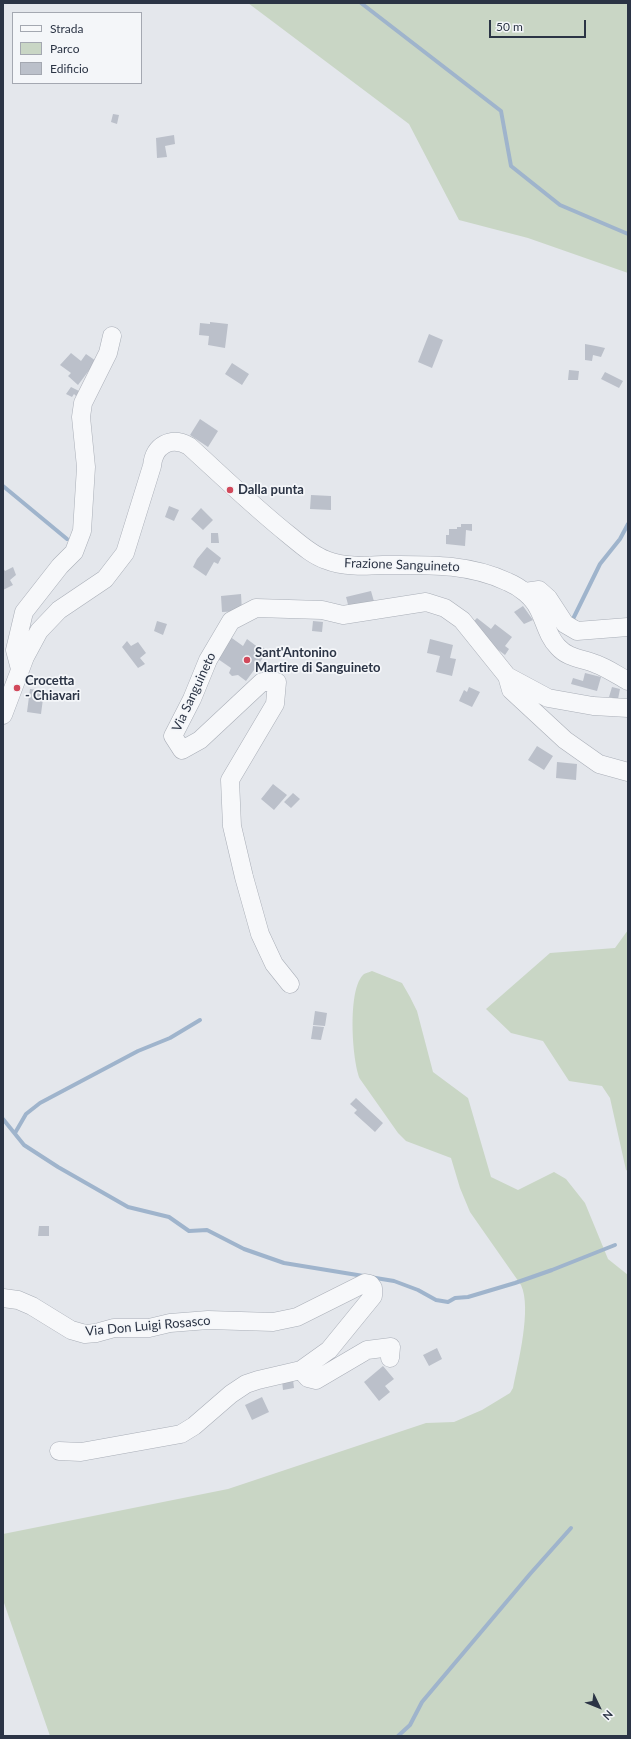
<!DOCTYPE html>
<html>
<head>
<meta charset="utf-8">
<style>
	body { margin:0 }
	#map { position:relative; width:631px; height:1739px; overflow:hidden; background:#e4e7ec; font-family:Lato,sans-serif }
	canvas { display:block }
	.frame { position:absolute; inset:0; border:4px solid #2b3445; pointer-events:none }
	.legend { position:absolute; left:12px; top:12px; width:130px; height:72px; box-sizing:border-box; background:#f4f6f9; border:1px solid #a4a8b1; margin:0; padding:5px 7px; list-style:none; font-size:12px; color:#2b3445 }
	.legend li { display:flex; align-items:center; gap:8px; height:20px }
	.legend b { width:20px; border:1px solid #a4a8b1 }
	.north { position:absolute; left:579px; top:1687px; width:40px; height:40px; -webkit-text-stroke:3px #f4f6f9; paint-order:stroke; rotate:133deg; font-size:11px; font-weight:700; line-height:16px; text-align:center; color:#2b3445 }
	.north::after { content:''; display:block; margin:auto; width:14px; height:18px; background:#2b3445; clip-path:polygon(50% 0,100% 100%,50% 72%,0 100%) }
	.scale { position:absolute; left:489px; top:20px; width:97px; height:18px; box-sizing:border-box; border:2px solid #2b3445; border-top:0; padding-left:5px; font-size:12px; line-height:14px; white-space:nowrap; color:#2b3445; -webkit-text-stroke:3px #f4f6f9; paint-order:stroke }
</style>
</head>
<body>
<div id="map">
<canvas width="631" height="1739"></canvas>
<div class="frame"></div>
<ul class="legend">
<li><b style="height:5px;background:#f7f8fa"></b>Strada</li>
<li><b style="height:11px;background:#c9d6c5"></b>Parco</li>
<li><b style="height:11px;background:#bbc0ca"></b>Edificio</li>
</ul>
<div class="north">N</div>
<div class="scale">50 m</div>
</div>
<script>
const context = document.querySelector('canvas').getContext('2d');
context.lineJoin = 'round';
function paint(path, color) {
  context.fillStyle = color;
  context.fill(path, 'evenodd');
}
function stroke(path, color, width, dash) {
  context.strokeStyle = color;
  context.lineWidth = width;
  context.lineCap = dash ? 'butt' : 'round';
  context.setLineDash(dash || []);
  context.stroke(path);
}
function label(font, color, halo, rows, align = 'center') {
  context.font = font + ' Lato,sans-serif';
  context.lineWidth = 3.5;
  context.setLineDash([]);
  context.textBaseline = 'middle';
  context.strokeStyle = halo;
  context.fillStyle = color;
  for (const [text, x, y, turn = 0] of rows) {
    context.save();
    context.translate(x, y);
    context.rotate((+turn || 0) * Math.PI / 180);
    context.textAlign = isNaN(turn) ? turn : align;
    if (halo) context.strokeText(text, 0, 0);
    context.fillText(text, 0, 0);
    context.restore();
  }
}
paint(new Path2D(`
	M248,3H628V273L528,238L459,220L409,124Z
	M628,930V1171L626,1170L610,1098L602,1086L569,1081L543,1041L511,1033L486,1009L550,953L615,948Z
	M372,971L402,983L410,997L417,1011L433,1072L468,1098L491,1177L518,1190L554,1172L566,1179L585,1203L608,1259L628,1275V1736H50L3,1600V1534L228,1489L426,1423L454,1422L482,1410L510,1393L513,1388C518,1363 532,1308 521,1285L470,1212L460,1188L451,1158L406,1141L398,1133L360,1079C352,1061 347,988 364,974C366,973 370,972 372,971Z`), '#c9d6c5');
stroke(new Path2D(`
	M361,3L501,111L511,166L560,205L628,234
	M3,486L67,539
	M571,623L600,564L620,539L628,524
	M3,1119L24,1145L58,1167L128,1207L169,1217L189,1231L207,1230L244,1249L284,1263L394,1281L418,1290L436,1300L448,1302L455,1298L468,1297L515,1283L552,1270L615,1245
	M15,1133L26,1114L40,1103L138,1051L170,1038L200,1020
	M398,1736L410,1725L422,1702L530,1574L571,1528`), '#9fb4cc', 4);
paint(new Path2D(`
	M113,114L119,115L117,124L111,122Z
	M174,135L175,144L165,146L167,157L157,158L156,138Z
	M210,322L228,324L225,348L208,345L209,336L199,335L200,323L210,324Z
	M429,334L443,340L432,368L418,362Z
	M585,344L596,346L605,348L601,357L593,355L592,361L585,360Z
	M71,353L81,361L86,354L96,361L78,385L68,376L71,373L60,365Z
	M232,363L249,374L242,385L225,374Z
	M569,370L579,371L578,380H568Z
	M605,372L623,381L619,388L601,379Z
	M71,387L79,391L76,396L74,394L72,397L66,394Z
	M200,419L218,431L208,447L190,435Z
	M311,495L331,496V510L310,509Z
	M169,506L179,510L174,521L165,517Z
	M201,508L213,520L203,530L191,519Z
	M461,524H472V531L466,530L465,546L446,544V535H449V529H457V527H461Z
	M211,533H218L219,543H211Z
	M207,547L221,558L218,564L214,562L206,576L193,567L197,559Z
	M13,567L16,575L10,580L13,585L3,590V568L5,571Z
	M371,591L375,605L350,612L346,597Z
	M241,594L242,611L222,612L221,596Z
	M523,606L533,620L524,624L514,612Z
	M477,618L491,629L495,624L512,637L505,646L509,649L505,655L484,639L471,624Z
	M157,621L167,624L163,635L154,631Z
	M313,621L323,622L322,632L312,631Z
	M229,636L243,646L247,639L259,648L261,646L268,651L246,681L238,675L232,676L229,673L231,668L215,657Z
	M430,639L453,645L450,658L456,659L452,676L436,672L440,656L427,653Z
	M127,641L131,646L138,642L146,653L140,658L145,664L138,668L122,647Z
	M585,673L601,677L597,691L571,684L573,678L583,681Z
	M469,687L480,692L472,707L459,701L464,690L467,692Z
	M612,687L620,689L618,699L609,697Z
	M30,689L44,691L41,714L27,712Z
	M537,746L553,756L544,770L528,760Z
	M557,762L577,764L576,780L556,778Z
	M273,784L287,795L274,810L261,799Z
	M293,793L300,799L291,808L284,802Z
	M315,1011L327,1013L325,1026L313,1025Z
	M313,1026L324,1027L321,1040L311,1039Z
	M356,1098L383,1123L375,1132L354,1113L357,1110L350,1104Z
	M39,1226H49V1236H38Z
	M437,1348L442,1359L429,1366L423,1355Z
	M383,1366L394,1379L385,1386L390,1392L379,1401L364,1382Z
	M293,1380L294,1388L283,1390L282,1381Z
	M262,1397L269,1412L252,1420L245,1405Z`), '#bbc0ca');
const minor = new Path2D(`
	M525,592L539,590L548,598L565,624L577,631L628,627
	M20,669L15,650L24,612L60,566L74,552L82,531L86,467L81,417L83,403L108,353L112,336
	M507,676L511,690L565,740L599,764L628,772
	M3,715L25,657L39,631L59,610L105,579L125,553L152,466C154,445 171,436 189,446C222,476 254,507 289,535C300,544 312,555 326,560C343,567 365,566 383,565C426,565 468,563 508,582C520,587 533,597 539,610C545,622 548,637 558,647C569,659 582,658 596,664C607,668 617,675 628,681
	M290,984L274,964L260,934L244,877L232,826L230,780L275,704L277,682H262L200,740L182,750L173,736L192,699L208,660L231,621L256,608L322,610L343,615L426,602L445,608L462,620L507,676L548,698L593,706L628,708
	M3,1298L18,1300L32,1306L71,1330L85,1334L96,1333L114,1328H149L170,1323L208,1320L273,1322L297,1317L365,1283L370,1284L373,1288V1296L329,1350L301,1370L258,1380L246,1384L231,1394L194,1426L181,1434L81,1452L59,1451
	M301,1370L308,1378L316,1380L367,1350L391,1347L390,1358`);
stroke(minor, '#a9aeb7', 19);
stroke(minor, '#f7f8fa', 18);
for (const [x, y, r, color] of [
	[230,490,4,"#d1495b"],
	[247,660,4,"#d1495b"],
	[17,688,4,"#d1495b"]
]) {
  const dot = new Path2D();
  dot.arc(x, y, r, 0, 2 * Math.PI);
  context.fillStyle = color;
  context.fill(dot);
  stroke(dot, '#f4f6f9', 1.5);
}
label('bold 13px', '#2b3445', '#f4f6f9', [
	["Dalla punta",238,490],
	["Sant'Antonino",255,653],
	["Martire di Sanguineto",255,668],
	["Crocetta",25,681],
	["- Chiavari",25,696]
], 'left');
label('13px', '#2b3445', '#f4f6f9', [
	["Frazione Sanguineto",402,565,2],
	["Via Sanguineto",194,692,-65],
	["Via Don Luigi Rosasco",148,1326,-5]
]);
</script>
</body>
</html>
